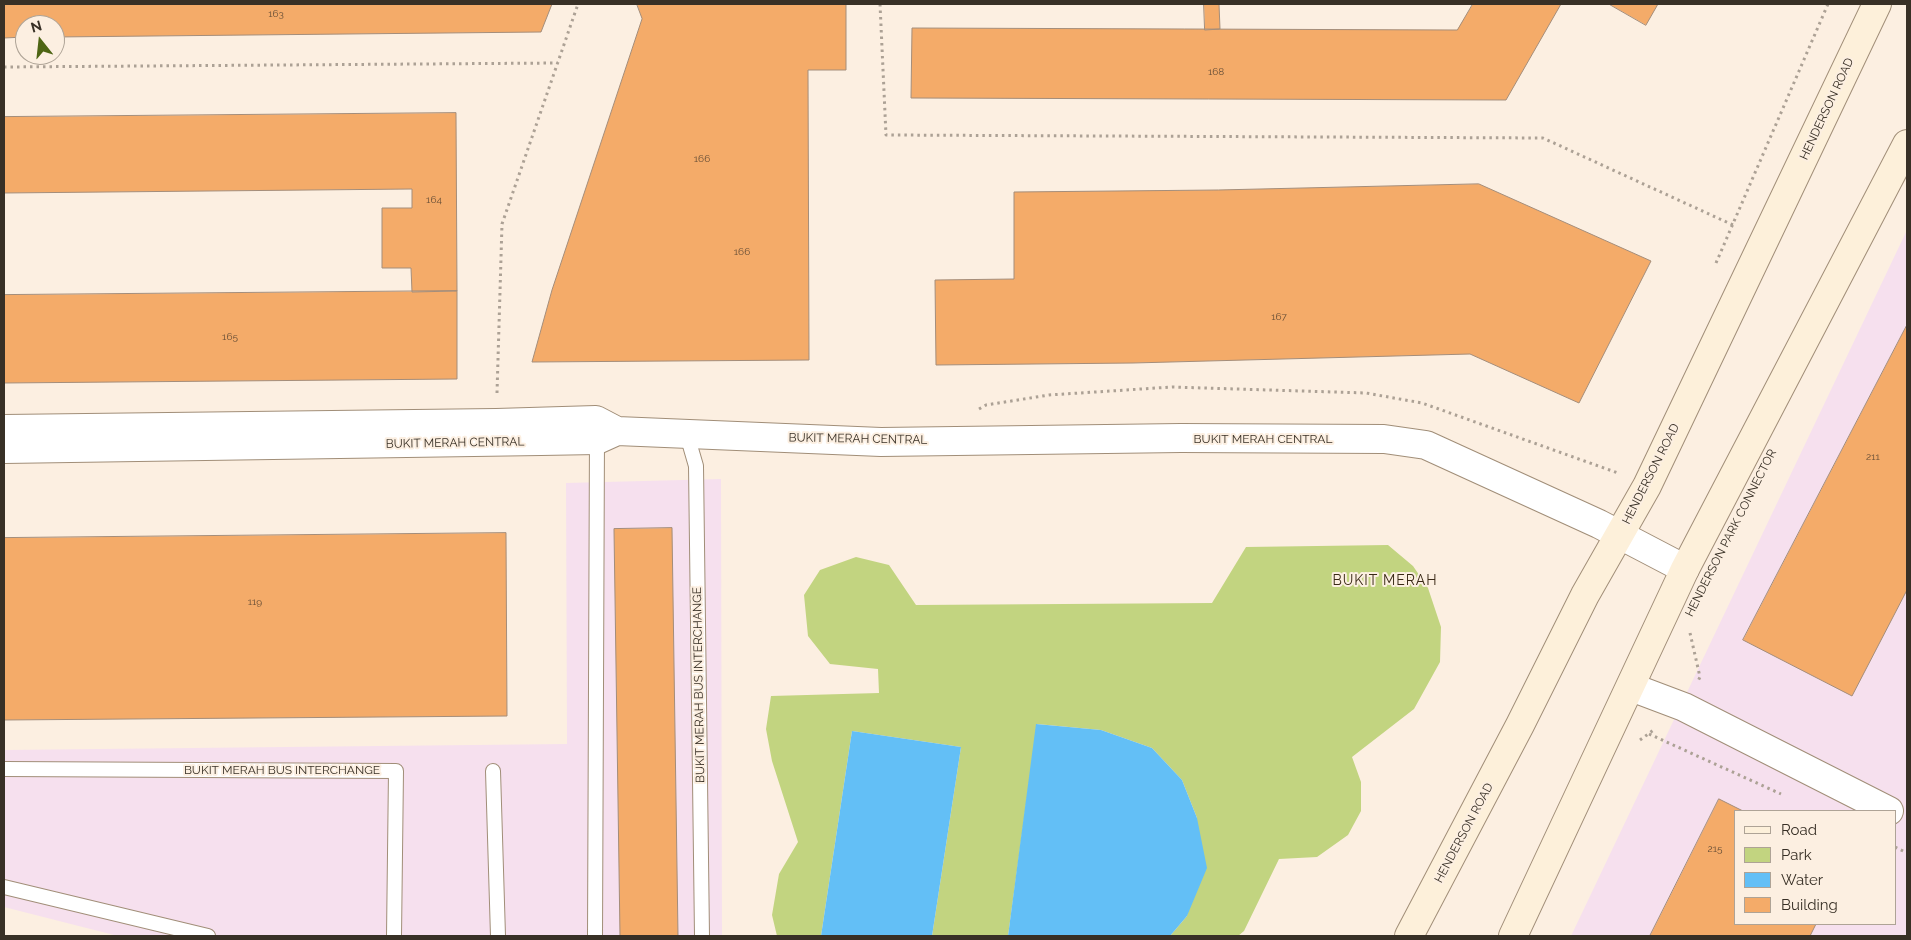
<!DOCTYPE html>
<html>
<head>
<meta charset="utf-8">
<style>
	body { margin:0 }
	#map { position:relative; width:1911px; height:940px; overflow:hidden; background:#fcefe1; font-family:Raleway,sans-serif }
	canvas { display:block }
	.frame { position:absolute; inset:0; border:5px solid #383026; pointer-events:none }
	.legend { position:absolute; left:1734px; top:810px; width:162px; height:115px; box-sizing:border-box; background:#fcefe1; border:1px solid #aea396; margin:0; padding:6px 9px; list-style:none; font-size:15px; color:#383026 }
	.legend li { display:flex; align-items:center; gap:10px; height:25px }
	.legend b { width:25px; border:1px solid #aea396 }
	.north { position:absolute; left:15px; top:15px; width:50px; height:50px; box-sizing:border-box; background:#fcefe1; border:1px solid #aea396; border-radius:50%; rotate:344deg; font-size:14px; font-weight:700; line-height:20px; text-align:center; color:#383026 }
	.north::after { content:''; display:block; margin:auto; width:18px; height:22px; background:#4e6514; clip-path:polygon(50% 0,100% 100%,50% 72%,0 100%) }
</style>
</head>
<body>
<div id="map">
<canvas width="1911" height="940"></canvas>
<div class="frame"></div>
<ul class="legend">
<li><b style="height:6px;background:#fdf0da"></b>Road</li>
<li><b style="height:14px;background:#c2d480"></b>Park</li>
<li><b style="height:14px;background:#63bff6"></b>Water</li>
<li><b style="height:14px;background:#f4ab69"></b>Building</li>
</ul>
<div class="north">N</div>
</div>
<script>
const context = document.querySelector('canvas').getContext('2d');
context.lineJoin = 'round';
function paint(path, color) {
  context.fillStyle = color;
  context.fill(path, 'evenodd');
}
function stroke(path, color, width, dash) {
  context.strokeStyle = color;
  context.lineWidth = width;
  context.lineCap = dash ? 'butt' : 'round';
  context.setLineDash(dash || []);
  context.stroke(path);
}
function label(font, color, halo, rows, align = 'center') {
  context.font = font + ' Raleway,sans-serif';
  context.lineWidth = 4;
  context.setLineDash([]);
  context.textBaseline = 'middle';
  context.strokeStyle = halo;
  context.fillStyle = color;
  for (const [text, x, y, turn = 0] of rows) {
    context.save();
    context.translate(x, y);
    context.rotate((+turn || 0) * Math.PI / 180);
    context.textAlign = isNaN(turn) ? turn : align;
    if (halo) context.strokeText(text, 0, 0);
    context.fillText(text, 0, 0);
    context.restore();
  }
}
paint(new Path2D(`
	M1907,230V936H1571ZM1735,811H1895V924H1735Z
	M721,479L722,936H118L4,907V750L567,744L566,483Z`), '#f6e0ee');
paint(new Path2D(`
	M1388,545L1413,566L1428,588L1441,627L1440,662L1414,709L1352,757L1361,782V811L1348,835L1317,857L1279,859L1244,931L1238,936H1170L1187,916L1197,818L1182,780L1152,748L1101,730L1037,724L1008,936H932L961,747L852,731L821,936H777L772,915L779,874L798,842L772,761L766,729L771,696L879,693L878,669L830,664L808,636L804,595L820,570L856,557L889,565L916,605L1212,603L1246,547Z`), '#c2d480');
paint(new Path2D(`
	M1036,724L1101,730L1152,748L1182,780L1197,818L1207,868L1187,916L1170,936H1008Z
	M852,731L961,747L932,936H821Z`), '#63bff6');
const building = new Path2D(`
	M4,4H552L541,32L55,37V25H25V37L4,38Z
	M637,4H846V70H808L809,360L532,362L552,290L642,19Z
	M1204,4H1219L1220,29L1205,30Z
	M1473,4H1561L1506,100L911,98L912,28L1457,30Z
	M1609,4H1658L1646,25Z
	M456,113L457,291L412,292L411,268H382V208H412V189L4,193V117Z
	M1479,184L1651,261L1579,403L1470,354L1133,363L936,365L935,280L1014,279V192L1218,190Z
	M457,291V379L4,383V295Z
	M1907,325V590L1852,696L1743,640Z
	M672,528L678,936H620L614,529Z
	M506,533L507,716L4,720V538Z
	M1719,799L1743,811H1735V924H1816L1810,936H1650Z`);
paint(building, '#f4ab69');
stroke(building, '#a48d7a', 1);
const lane = new Path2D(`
	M687,435L696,466L702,936
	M4,769L396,771L394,936
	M493,771L498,936
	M4,887L208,936
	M595,936L597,435`);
const street = new Path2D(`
	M4,429L496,423L596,420L617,431
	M4,449L541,441L597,440L617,431L881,442L1181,438L1384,439L1426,445L1599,524L1685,569
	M1631,687L1684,707L1889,811`);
const secondary = new Path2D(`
	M1409,936L1520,725L1585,595L1647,486L1877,4
	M1513,936L1685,569L1907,144`);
stroke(lane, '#a18e78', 16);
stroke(street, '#a18e78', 30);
stroke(secondary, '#a18e78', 30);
stroke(new Path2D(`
	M880,4L886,135L1543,138L1733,225
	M4,67L558,63
	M1716,263L1828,4
	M497,393L502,224L578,4
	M979,409L986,405L1049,395L1172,387L1366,393L1422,403L1618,473
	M1690,633L1700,677L1698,681
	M1649,734L1781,794
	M1640,740L1655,729
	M1895,847L1907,853`), '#aca195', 3, [2.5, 4]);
stroke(lane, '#fff', 14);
stroke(street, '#fff', 28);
stroke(secondary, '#fdf0da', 28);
label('10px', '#674f37', null, [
	["163",276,14],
	["168",1216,72],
	["166",702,159],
	["164",434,200],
	["166",742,252],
	["167",1279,317],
	["165",230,337],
	["211",1873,457],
	["119",255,602],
	["215",1715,849]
]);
label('12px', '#383026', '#fcefe1', [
	["HENDERSON ROAD",1827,109,-65],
	["BUKIT MERAH CENTRAL",858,439,1],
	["BUKIT MERAH CENTRAL",1263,439],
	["BUKIT MERAH CENTRAL",455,443,-1],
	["HENDERSON ROAD",1651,474,-63],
	["HENDERSON PARK CONNECTOR",1731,533,-63],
	["BUKIT MERAH BUS INTERCHANGE",699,685,-91],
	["BUKIT MERAH BUS INTERCHANGE",282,770],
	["HENDERSON ROAD",1464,833,-62]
]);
context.letterSpacing = '1px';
label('14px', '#392916', '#fcefe1', [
	["BUKIT MERAH",1385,581]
]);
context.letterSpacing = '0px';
</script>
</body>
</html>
